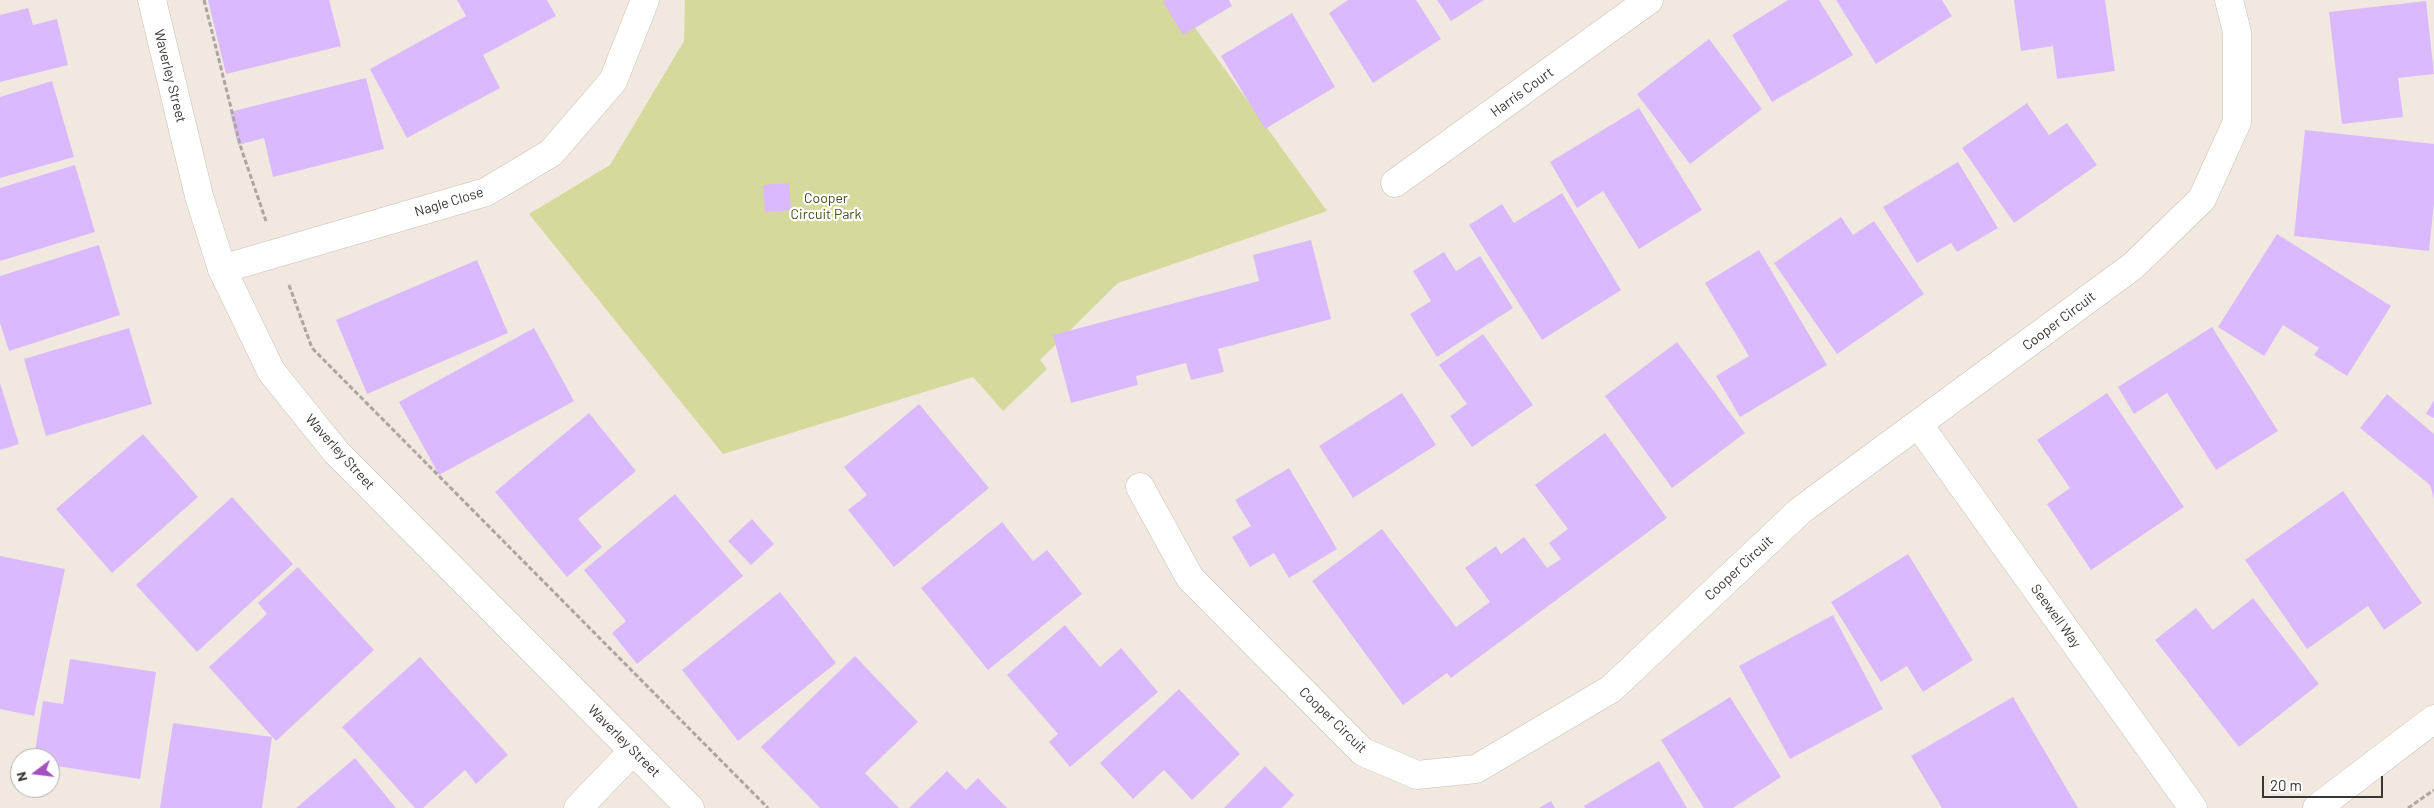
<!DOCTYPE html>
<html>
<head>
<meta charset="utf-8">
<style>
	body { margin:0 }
	#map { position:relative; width:2434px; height:808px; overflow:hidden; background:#f1e8e0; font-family:Barlow,sans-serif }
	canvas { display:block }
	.north { position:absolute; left:10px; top:748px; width:50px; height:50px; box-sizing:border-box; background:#fff; border:1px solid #b0afad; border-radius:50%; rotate:255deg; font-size:14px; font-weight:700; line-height:20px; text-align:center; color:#3a3633 }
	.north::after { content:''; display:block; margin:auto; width:18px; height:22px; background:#a450bf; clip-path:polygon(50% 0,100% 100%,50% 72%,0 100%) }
	.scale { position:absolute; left:2262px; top:776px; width:121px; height:22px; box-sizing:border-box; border:2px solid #3a3633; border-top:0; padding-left:6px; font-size:15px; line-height:18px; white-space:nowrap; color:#3a3633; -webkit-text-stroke:4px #fff; paint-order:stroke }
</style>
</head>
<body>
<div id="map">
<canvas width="2434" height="808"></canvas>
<div class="north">N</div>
<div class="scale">20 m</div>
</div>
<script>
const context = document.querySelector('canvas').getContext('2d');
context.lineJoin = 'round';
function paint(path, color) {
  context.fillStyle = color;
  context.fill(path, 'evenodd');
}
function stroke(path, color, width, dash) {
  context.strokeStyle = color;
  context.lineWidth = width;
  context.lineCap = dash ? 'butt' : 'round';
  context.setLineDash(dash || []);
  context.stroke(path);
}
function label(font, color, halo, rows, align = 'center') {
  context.font = font + ' Barlow,sans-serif';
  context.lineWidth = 4.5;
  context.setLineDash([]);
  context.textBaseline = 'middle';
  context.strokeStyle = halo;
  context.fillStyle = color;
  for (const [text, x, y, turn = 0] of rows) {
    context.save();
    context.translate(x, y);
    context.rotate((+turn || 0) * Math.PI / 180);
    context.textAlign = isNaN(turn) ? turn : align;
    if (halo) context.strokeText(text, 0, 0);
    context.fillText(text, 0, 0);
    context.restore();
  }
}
paint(new Path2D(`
	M685,0H1175L1327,211L1118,283L1040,360L1047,369L1003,411L973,377L723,454L529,214L610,165L684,41Z`), '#d6d99c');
paint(new Path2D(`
	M208,0H329L341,46L226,74Z
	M457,0H547L556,16L483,55L500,88L407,138L370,69L466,16Z
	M1165,0H1229L1232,6L1183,35L1163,2Z
	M1348,0H1416L1441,39L1373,83L1329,13Z
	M1437,0H1484L1451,21Z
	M1788,0H1819L1853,55L1772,102L1732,35Z
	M1836,0H1942L1952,16L1876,64Z
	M2014,0H2105L2115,71L2057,79L2053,46L2021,51Z
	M2426,1L2434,74L2398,78L2403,117L2342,124L2329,12Z
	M28,8L33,25L57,19L68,65L0,82V15Z
	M1292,13L1335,87L1265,129L1221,56Z
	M1709,39L1762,109L1690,164L1637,94Z
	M366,78L384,149L273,177L264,138L238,145L230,112Z
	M52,81L74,157L0,178V97Z
	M2027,103L2049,135L2067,123L2097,165L2014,223L1962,148Z
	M1639,108L1702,210L1639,249L1603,191L1577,208L1550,162Z
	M2305,130L2434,144V202L2429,251L2294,236Z
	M1958,162L1998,228L1957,252L1951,243L1917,263L1883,207Z
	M75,165L95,232L0,261V188Z
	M789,183L791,210L765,212L763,185Z
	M1562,193L1621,290L1542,340L1469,225L1502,204L1514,223Z
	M1841,217L1853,235L1874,221L1924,294L1837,354L1774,263Z
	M2277,234L2391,306L2347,376L2314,355L2319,348L2283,325L2264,356L2218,327Z
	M1311,240L1331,319L1218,349L1224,372L1191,380L1186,363L1136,376L1138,385L1071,403L1053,335L1259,281L1253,255Z
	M99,245L120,315L9,351L0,323V276Z
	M1759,250L1827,365L1740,417L1716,376L1749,356L1705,283Z
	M1444,252L1456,271L1480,256L1513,308L1437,357L1410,314L1431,301L1413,271Z
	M477,260L508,333L367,394L336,320Z
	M2212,327L2278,431L2216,470L2167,393L2134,414L2118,387Z
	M129,328L152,404L46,436L24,359Z
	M534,328L574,401L439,475L399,402Z
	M1483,334L1533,405L1472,447L1450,416L1467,404L1439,365Z
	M1677,342L1745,433L1672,488L1605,396Z
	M0,383L19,444L0,450Z
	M1402,393L1436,445L1353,498L1319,446Z
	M2107,393L2184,507L2091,570L2047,504L2070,488L2037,440Z
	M2387,394L2434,434V499L2430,485L2360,428Z
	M2434,400V418L2426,414Z
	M919,404L989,488L894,567L848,510L867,495L844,467Z
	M589,413L636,471L578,519L602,547L567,577L495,492Z
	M1605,433L1667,518L1451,678L1447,673L1403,705L1312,581L1382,529L1456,627L1490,602L1465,568L1496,546L1501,554L1524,537L1547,568L1561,559L1549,543L1568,529L1535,485Z
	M143,434L198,497L112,573L56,509Z
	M1289,468L1337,549L1289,578L1274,553L1250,567L1232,537L1251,526L1235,500Z
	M2343,491L2422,603L2384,630L2368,606L2307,649L2245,560Z
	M675,494L743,576L637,664L612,633L626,621L584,570Z
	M232,497L293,564L197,652L136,585Z
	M752,519L774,544L751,565L728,541Z
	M1002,522L1033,561L1047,550L1082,594L988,670L921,588Z
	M1908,554L1973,660L1923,692L1907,666L1881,682L1831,602Z
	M0,556L65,569L34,716L0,709Z
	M298,567L374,650L276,741L209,667L267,614L258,603Z
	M780,592L836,663L738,741L682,670Z
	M2253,598L2319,684L2239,747L2155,640L2196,608L2213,630Z
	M1833,615L1883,709L1790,759L1739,666Z
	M1065,625L1100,667L1121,648L1158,692L1070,767L1049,742L1058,734L1007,675Z
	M855,656L918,722L865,773L899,808H820L761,747Z
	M420,657L508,755L476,784L465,770L423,808H415L342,727Z
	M70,659L156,672L140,779L50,765V758H34L43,701L63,704Z
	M1179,689L1240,754L1192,800L1164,770L1133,799L1100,763Z
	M1730,697L1781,777L1733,808H1704L1661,740Z
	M2013,697L2078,808H1942L1911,756Z
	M173,723L272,737L262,808H160Z
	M355,758L396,808H296Z
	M1659,761L1687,808H1585L1584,806Z
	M1265,766L1294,795L1282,808H1224Z
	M947,771L966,790L978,778L1007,808H909Z
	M1551,801L1555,808H1539Z`), '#dbb9fe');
const minor = new Path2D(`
	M1395,183L1649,0
	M222,269L486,192L551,153L613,81L645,0
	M1919,425L2193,808
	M1140,487L1190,578L1363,752L1417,775L1476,769L1611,689L1801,510L2133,266L2202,199L2237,122V32L2229,0
	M578,808L633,751`);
const tertiary = new Path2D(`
	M152,0L199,196L222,269L271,371L336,452L690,808
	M2317,808L2434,719`);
stroke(minor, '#c8bfb7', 29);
stroke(tertiary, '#c8bfb7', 29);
stroke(new Path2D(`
	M204,0L241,148L266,221
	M289,285L312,348L768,808
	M2408,808L2434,790`), '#ada6a0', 3, [5, 2.5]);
stroke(minor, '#fff', 28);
stroke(tertiary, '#fff', 28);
label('14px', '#3a3633', '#fff', [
	["Waverley Street",170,76,76],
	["Harris Court",1522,92,-36],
	["Nagle Close",449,202,-17],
	["Cooper Circuit",2059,321,-37],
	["Waverley Street",340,452,48],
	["Cooper Circuit",1739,568,-43],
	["Seewell Way",2056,616,54],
	["Cooper Circuit",1333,720,44],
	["Waverley Street",624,741,45]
]);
label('14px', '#4e4e14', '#fff', [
	["Cooper",826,198],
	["Circuit Park",826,214]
]);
</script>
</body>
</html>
